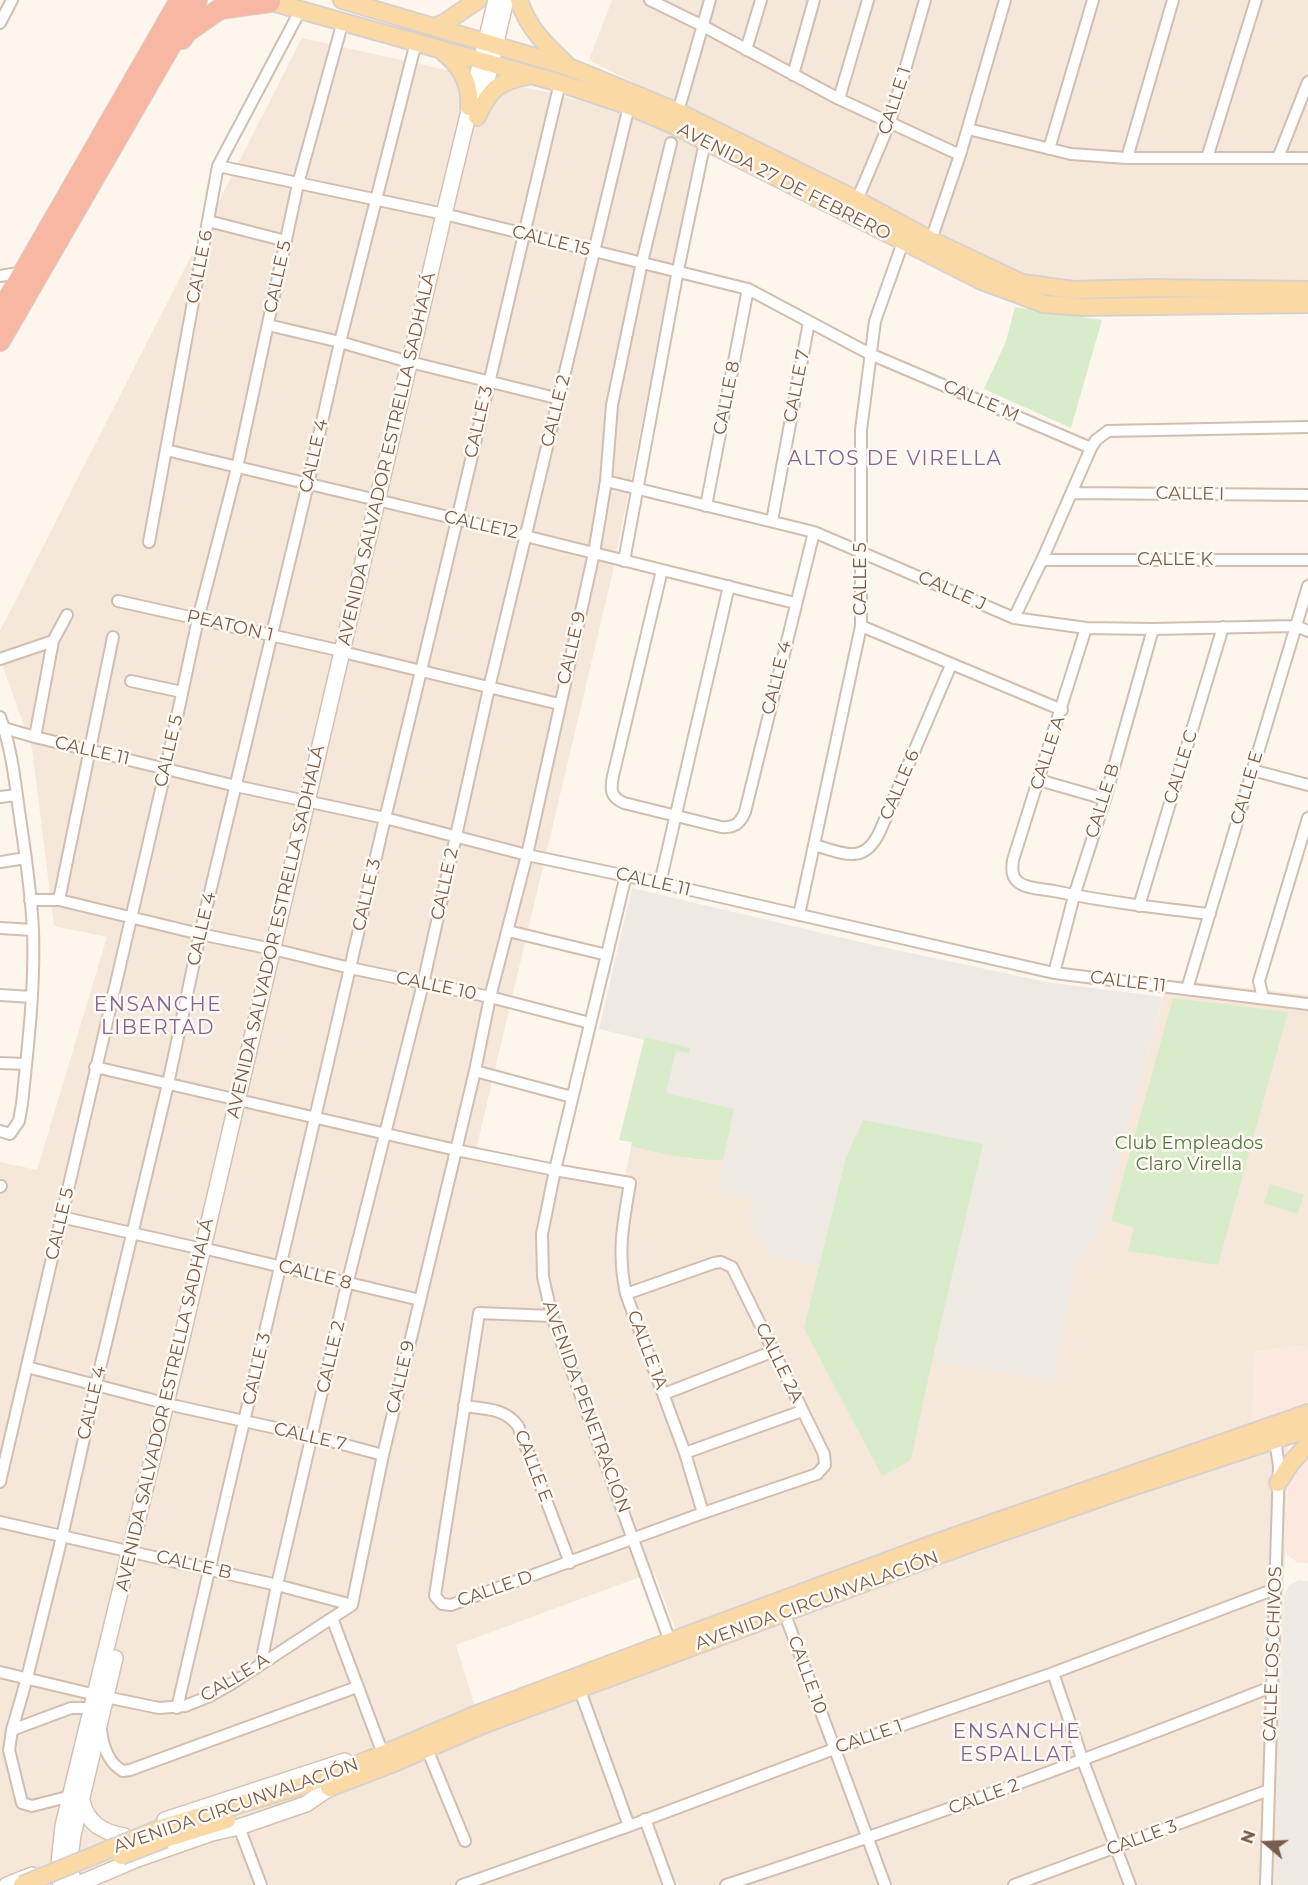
<!DOCTYPE html>
<html>
<head>
<meta charset="utf-8">
<style>
	body { margin:0 }
	#map { position:relative; width:1308px; height:1885px; overflow:hidden; background:#fdf6ec; font-family:Montserrat,sans-serif }
	canvas { display:block }
	.north { position:absolute; left:1236px; top:1813px; width:60px; height:60px; -webkit-text-stroke:4px #fffaf3; paint-order:stroke; rotate:289deg; font-size:16px; font-weight:700; line-height:24px; text-align:center; color:#7a5c4d }
	.north::after { content:''; display:block; margin:auto; width:21px; height:27px; background:#7a5c4d; clip-path:polygon(50% 0,100% 100%,50% 72%,0 100%) }
</style>
</head>
<body>
<div id="map">
<canvas width="1308" height="1885"></canvas>
<div class="north">N</div>
</div>
<script>
const context = document.querySelector('canvas').getContext('2d');
context.lineJoin = 'round';
function paint(path, color) {
  context.fillStyle = color;
  context.fill(path, 'evenodd');
}
function stroke(path, color, width, dash) {
  context.strokeStyle = color;
  context.lineWidth = width;
  context.lineCap = dash ? 'butt' : 'round';
  context.setLineDash(dash || []);
  context.stroke(path);
}
function label(font, color, halo, rows, align = 'center') {
  context.font = font + ' Montserrat,sans-serif';
  context.lineWidth = 5;
  context.setLineDash([]);
  context.textBaseline = 'middle';
  context.strokeStyle = halo;
  context.fillStyle = color;
  for (const [text, x, y, turn = 0] of rows) {
    context.save();
    context.translate(x, y);
    context.rotate((+turn || 0) * Math.PI / 180);
    context.textAlign = isNaN(turn) ? turn : align;
    if (halo) context.strokeText(text, 0, 0);
    context.fillText(text, 0, 0);
    context.restore();
  }
}
paint(new Path2D(`
	M612,0H1308V288L1042,283L937,236L589,60Z
	M302,38L555,94L627,113L698,140L611,580L474,1158L560,1178L623,1188L631,1146L690,1159L723,1160L753,1200L819,1267L983,1144L933,1361L1078,1255L1089,1240L1097,1238L1168,979L1308,995V1345L1254,1352L1289,1411L1275,1885H0V1162L37,1170L107,937L54,926L32,748L0,659V631ZM654,1572L676,1631L475,1706L456,1645Z`), '#f5e8da');
paint(new Path2D(`
	M1308,1345V1404L1252,1424L1254,1352Z
	M1308,1458V1563H1298L1287,1555L1285,1548L1288,1486L1298,1468Z`), '#fde8e0');
paint(new Path2D(`
	M632,888L873,945L1046,982L1163,997L1097,1239L1089,1240L1085,1256L1078,1255L1053,1381L932,1361L983,1144L845,1160L819,1267L770,1255L749,1220L753,1200L717,1192L723,1160L668,1155L631,1146L632,1142L619,1140L644,1040L599,1029Z
	M1299,1580L1308,1581V1885H1275L1284,1596L1289,1585Z`), '#efe9e4');
paint(new Path2D(`
	M1015,307L1102,320L1071,428L984,389L1006,341Z
	M1173,998L1288,1012L1218,1265L1128,1251L1134,1227L1111,1221Z
	M645,1037L690,1048L689,1053L676,1051L666,1093L734,1109L723,1160C692,1161 661,1154 631,1146L632,1142L619,1140Z
	M863,1120L983,1144L932,1361L911,1460L882,1476L804,1328L845,1160Z
	M1270,1184L1304,1195L1297,1214L1264,1203Z`), '#d8ecc9');
const street = new Path2D(`
	M650,0L703,26L839,99L960,155
	M0,23L12,0
	M746,50L761,0
	M793,75L814,0
	M839,99L868,0
	M678,112L710,0
	M968,129L1071,154L1127,158H1308
	M1049,149L1093,0
	M1127,158L1173,0
	M1207,158L1256,0
	M1278,158L1308,82
	M218,166L444,214L748,289L870,354L1091,448
	M857,200L890,122L925,0
	M208,221L286,241
	M926,241L931,240L960,155L1005,0
	M0,276L23,272
	M268,325L340,342L409,362
	M418,364L560,399
	M166,450L457,519L795,603
	M606,481L814,532L1014,618L1086,628L1153,629L1296,626L1308,631
	M1072,493L1308,495
	M706,506L748,289
	M772,521L809,322
	M149,542L218,166L301,9
	M1042,560H1308
	M624,561L678,270L706,137
	M662,570L613,776C610,791 611,797 624,803L721,827C734,828 740,824 745,812L814,532
	M118,601L342,651
	M1014,618L1042,560L1091,448L1096,440L1108,431L1308,427
	M861,626L1062,710
	M1086,628L1013,860C1012,868 1011,876 1018,882C1027,889 1043,889 1054,891C1106,902 1158,908 1210,914
	M351,654L559,704
	M0,659L53,641
	M131,681L182,692
	M0,717C11,746 15,780 19,811C25,850 31,890 33,930C35,988 28,1046 22,1104L19,1121L10,1134L0,1131
	M0,729L4,728L35,737L236,786L385,818L527,855L660,883L1054,973L1308,1004
	M35,737L53,641L67,615
	M1252,770L1308,785
	M1039,780L1105,799
	M0,797L17,795
	M814,845C844,853 864,866 880,831L951,665
	M0,862L26,858
	M626,875L555,1170L542,1234L543,1277L552,1316L672,1647
	M660,883L729,586
	M30,900H59L200,934L272,949
	M59,900L113,637
	M1139,906L1223,627
	M799,915L861,626V430L875,321L903,242H907
	M0,928L33,930
	M508,931L607,955
	M281,951L350,968L490,997L590,1023
	M1054,973L1074,896L1105,799L1153,629
	M1187,989L1308,586
	M0,995L32,997
	M1263,998L1259,981L1308,818
	M0,1063L26,1064
	M95,1067L456,1150L555,1170L630,1183C623,1224 617,1252 626,1294L685,1453L703,1513
	M475,1071L572,1097
	M0,1187L1,1186
	M61,1217L202,1249
	M211,1250L420,1300
	M552,1316L479,1313L436,1589L435,1596L442,1604L451,1605L703,1513L817,1474L825,1465L824,1454L732,1267L721,1262L714,1263L626,1294
	M27,1367L176,1406L312,1436L383,1455
	M664,1394L774,1351
	M464,1406C485,1409 505,1408 518,1426L570,1563
	M685,1453L802,1411
	M0,1482L166,768L198,619L237,468L298,184L343,21
	M0,1522L277,1585L352,1605
	M352,1605L383,1455L475,1071L490,997L527,855L594,553L606,481L612,405L642,262L671,143
	M783,1609L885,1885
	M332,1618L383,1754
	M261,1663L277,1585L347,1284L423,984L489,688L629,106
	M0,1672L96,1695L159,1708L185,1706L210,1696L228,1686L352,1605
	M1053,1673L1083,1761L1130,1885
	M578,1685L629,1826
	M177,1708L385,818C446,574 501,328 560,83
	M12,1730L71,1708H93
	M101,1730C103,1746 108,1763 123,1771L130,1770L357,1687
	M427,1749L465,1841
	M71,1796L32,1806L22,1803L9,1750L12,1730L27,1678L62,1537L96,1385L168,1084L200,934L308,484L340,342L416,42
	M645,1819L669,1885
	M239,1827L261,1885
	M462,1885L629,1826L834,1749L1053,1673L1275,1589
	M726,1885C911,1825 1091,1758 1271,1687
	M1014,1885L1269,1790
	M1266,1885L1279,1466L1274,1434`);
const secondary = new Path2D(`
	M481,105L506,0
	M82,1801C87,1823 102,1832 124,1836
	M165,1820L345,1761
	M7,1885L32,1875
	M61,1885L59,1864L63,1826L184,1329L444,214L496,0
	M73,1885L70,1859L73,1835L115,1658
	M76,1885L135,1860L212,1833L239,1827L306,1804L331,1787`);
const primary = new Path2D(`
	M265,0L560,83L629,106L675,126L982,281L1044,304L1082,307L1308,304
	M342,0L569,67L678,112L857,200L931,240L1022,283L1073,290L1151,288L1308,290
	M519,0C527,27 546,45 566,64
	M434,27L444,23L478,0
	M443,52C461,66 471,84 469,107
	M477,117C489,90 498,81 528,76
	M1278,1483L1291,1463L1308,1444
	M329,1788L389,1765L483,1725L972,1543L1123,1490L1308,1429
	M161,1828L304,1785L383,1754L477,1714L671,1641L941,1541L1308,1413
	M165,1839L227,1820`);
const highway = new Path2D(`
	M182,39L187,32L220,9L270,2
	M0,313L180,0
	M0,341L197,0`);
stroke(street, '#d1beb0', 14);
stroke(secondary, '#d6c0b0', 18);
stroke(primary, '#dad1cd', 20);
stroke(highway, '#dad1cd', 22);
stroke(street, '#fff', 10);
stroke(secondary, '#fff', 15);
stroke(primary, '#fbd9a5', 16);
stroke(highway, '#f7b7a3', 20);
const primaryBridge = new Path2D(`
	M121,1856L165,1839
	M22,1885L161,1828`);
stroke(primaryBridge, '#dad1cd', 20, []);
stroke(primaryBridge, '#fbd9a5', 16);
label('18px', '#7a5c4d', '#fffaf3', [
	["CALLE 1",895,101,-72],
	["AVENIDA 27 DE FEBRERO",784,182,27],
	["CALLE 15",551,241,14],
	["CALLE 6",200,267,-79],
	["CALLE 5",278,277,-78],
	["CALLE 7",797,386,-79],
	["CALLE 8",727,398,-79],
	["CALLE M",981,401,23],
	["CALLE 2",556,411,-76],
	["CALLE 3",479,422,-77],
	["CALLE 4",314,456,-77],
	["AVENIDA SALVADOR ESTRELLA SADHALÁ",387,459,-77],
	["CALLE I",1190,494,1],
	["CALLE12",481,525,13],
	["CALLE K",1175,560],
	["CALLE 5",861,579,-90],
	["CALLE J",952,591,24],
	["PEATON 1",230,626,13],
	["CALLE 9",572,648,-77],
	["CALLE 4",777,678,-76],
	["CALLE 11",92,751,13],
	["CALLE 5",169,751,-77],
	["CALLE A",1048,753,-72],
	["CALLE C",1181,767,-73],
	["CALLE 6",900,785,-67],
	["CALLE E",1247,788,-74],
	["CALLE B",1103,801,-73],
	["CALLE 11",653,882,13],
	["CALLE 2",445,884,-78],
	["CALLE 3",367,895,-77],
	["CALLE 4",202,929,-77],
	["AVENIDA SALVADOR ESTRELLA SADHALÁ",276,932,-77],
	["CALLE 11",1128,982,7],
	["CALLE 10",436,986,12],
	["CALLE 5",60,1224,-77],
	["CALLE 8",315,1275,14],
	["CALLE 1A",647,1350,69],
	["CALLE 2",331,1357,-77],
	["CALLE 2A",779,1363,64],
	["CALLE 3",257,1369,-77],
	["CALLE 9",401,1377,-77],
	["CALLE 4",92,1403,-77],
	["AVENIDA SALVADOR ESTRELLA SADHALÁ",165,1405,-77],
	["AVENIDA PENETRACIÓN",586,1407,70],
	["CALLE 7",310,1437,13],
	["CALLE E",533,1466,69],
	["CALLE B",194,1565,13],
	["CALLE D",495,1589,-19],
	["AVENIDA CIRCUNVALACIÓN",817,1601,-20],
	["CALLE LOS CHIVOS",1273,1654,-88],
	["CALLE 10",807,1675,70],
	["CALLE A",235,1678,-31],
	["CALLE 1",869,1737,-19],
	["CALLE 2",984,1797,-20],
	["AVENIDA CIRCUNVALACIÓN",236,1806,-19],
	["CALLE 3",1142,1838,-20]
]);
label('18px', '#537a41', '#fffaf3', [
	["Club Empleados",1189,1144],
	["Claro Virella",1189,1165]
]);
context.letterSpacing = '1.5px';
label('20px', '#846695', '#fffaf3', [
	["ALTOS DE VIRELLA",895,459],
	["ENSANCHE",158,1005],
	["LIBERTAD",158,1028],
	["ENSANCHE",1017,1732],
	["ESPALLAT",1017,1755]
]);
context.letterSpacing = '0px';
</script>
</body>
</html>
